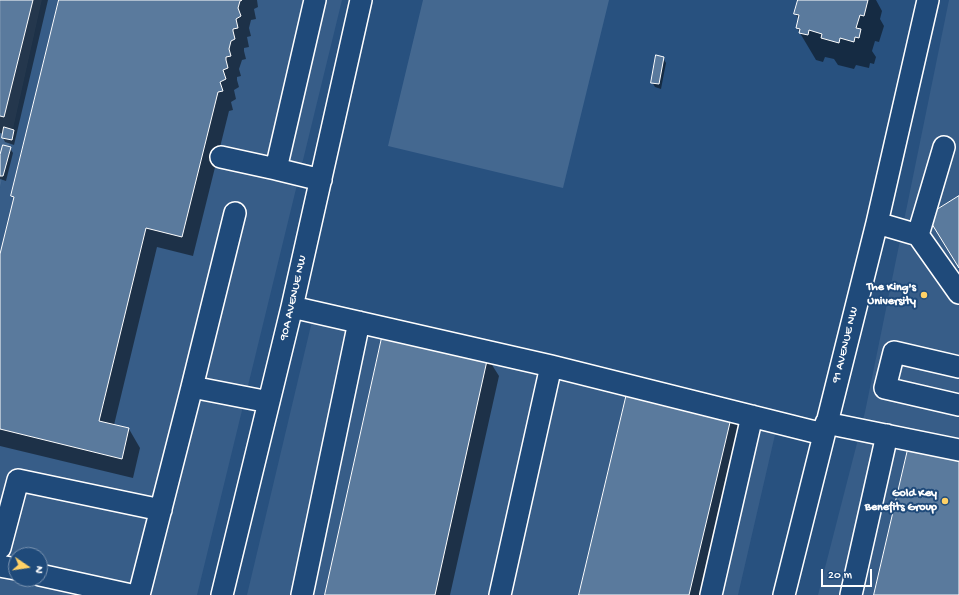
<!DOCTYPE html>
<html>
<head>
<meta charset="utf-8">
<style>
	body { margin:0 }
	#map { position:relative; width:959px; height:595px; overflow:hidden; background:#28517f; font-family:"Gochi Hand",sans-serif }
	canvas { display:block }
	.north { position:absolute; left:8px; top:547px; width:40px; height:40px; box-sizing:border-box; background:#1f4a7a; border:1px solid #7992af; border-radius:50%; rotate:103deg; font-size:11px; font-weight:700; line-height:16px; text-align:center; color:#fff }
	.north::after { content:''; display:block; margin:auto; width:14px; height:18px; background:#ffd166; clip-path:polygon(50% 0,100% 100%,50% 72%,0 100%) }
	.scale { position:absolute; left:821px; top:569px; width:51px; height:18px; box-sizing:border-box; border:2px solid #fff; border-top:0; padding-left:5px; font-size:12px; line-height:14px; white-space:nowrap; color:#fff; -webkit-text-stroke:3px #1f4a7a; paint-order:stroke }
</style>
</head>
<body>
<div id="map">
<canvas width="959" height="595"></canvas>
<div class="north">N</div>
<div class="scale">20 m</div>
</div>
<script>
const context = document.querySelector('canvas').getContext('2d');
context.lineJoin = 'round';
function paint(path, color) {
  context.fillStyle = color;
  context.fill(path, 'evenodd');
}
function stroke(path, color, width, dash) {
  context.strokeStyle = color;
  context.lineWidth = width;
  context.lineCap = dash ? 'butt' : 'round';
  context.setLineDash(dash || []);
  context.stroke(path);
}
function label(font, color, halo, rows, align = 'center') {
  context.font = font + ' "Gochi Hand",sans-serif';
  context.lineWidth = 4;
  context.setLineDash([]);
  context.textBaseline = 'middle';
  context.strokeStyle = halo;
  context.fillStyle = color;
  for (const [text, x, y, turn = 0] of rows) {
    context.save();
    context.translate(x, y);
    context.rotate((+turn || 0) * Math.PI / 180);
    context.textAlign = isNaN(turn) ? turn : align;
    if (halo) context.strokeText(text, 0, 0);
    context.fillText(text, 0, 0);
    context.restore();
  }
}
paint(new Path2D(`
	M42,0H342L197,595H0V188ZM16,555H40V579H16Z
	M949,0H959V595H818L865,412Z
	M317,300L780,413L738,595H247Z`), '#375d88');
paint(new Path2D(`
	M0,0H42L0,188Z
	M423,0H609L563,188L388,146Z`), '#446890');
paint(new Path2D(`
	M0,0H48L14,145L5,142L3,138L4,134L0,133Z
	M61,0H257L258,7L254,9L256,19L251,20L249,28L251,36L247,37L249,47L244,48V51L246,59L242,60L239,69L241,76L237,77V80L239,87L234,90L236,99L231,102L233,110L229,111L193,256L157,247L114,425L129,429L140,448L133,478L0,446V259L14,199L12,196Z
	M799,0H876L882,11L880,19L884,26L879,42L875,41L872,51L876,57L874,64L870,63L869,68L856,65L854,69L838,65L834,59L825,57L823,62L816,60L797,28L799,20L796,14Z
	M663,58L666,63L661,89L655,87L652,82Z
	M10,148L13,153L6,181L0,179V159Z
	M487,357L499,376L450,595H326Z
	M731,415L743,435L704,595H580Z`), '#0007');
const building = new Path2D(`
	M0,0H33L4,117L0,116Z
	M59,0H242L240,1L238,8L241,16L236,19L238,28L233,29V31L235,39L231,41L229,49L231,56L226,57V60L228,68L223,70L226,79L220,82L223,91L218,92L182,237L146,228L99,421L129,428L122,459L0,429V254L14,197L11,196Z
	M798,0H868L864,16L860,15L856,28L861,29L859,38L855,37L854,42L840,38L839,43L821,38L822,34L809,30L808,35L799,33L800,29L796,28L799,15L794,14Z
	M656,55L664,57L659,84L651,83Z
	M4,127L14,130L12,140L2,138Z
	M3,145L11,147L3,176H0V155Z
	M959,196V268L927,216Z
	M383,333L488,356L435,595H325Z
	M628,389L732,414L689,595H579Z
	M909,445L959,456V595H874Z`);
paint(building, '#5a7a9d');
stroke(building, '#fff', 1);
const minor = new Path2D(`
	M315,0L276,169L321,180
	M221,157L276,169
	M877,223L918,235L959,293
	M918,235L944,147
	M292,307L551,366L823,434
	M959,367L894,352L885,388L959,405
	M192,387L235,213
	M826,423L959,450
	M0,548L18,480L161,510
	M0,566L16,569
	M40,575L131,595
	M139,595L192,387L269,402
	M222,595L292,307L361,0
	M302,595L359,322
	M500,595L551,366
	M711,595L752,416
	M784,595L877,223L928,0
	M851,595L887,435`);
stroke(minor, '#fff', 24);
stroke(minor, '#1f4a7a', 21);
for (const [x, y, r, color] of [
	[924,295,4,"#ffd166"],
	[945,501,4,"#ffd166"]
]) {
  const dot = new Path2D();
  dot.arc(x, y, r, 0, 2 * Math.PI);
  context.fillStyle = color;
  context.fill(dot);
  stroke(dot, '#1f4a7a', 1.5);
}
label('bold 12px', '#fff', '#1f4a7a', [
	["The King's",916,288],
	["University",916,302],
	["Gold Key",937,494],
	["Benefits Group",937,508]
], 'right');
label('12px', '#fff', '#1f4a7a', [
	["90A AVENUE NW",294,298,-77],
	["91 AVENUE NW",846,345,-76]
]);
</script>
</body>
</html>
